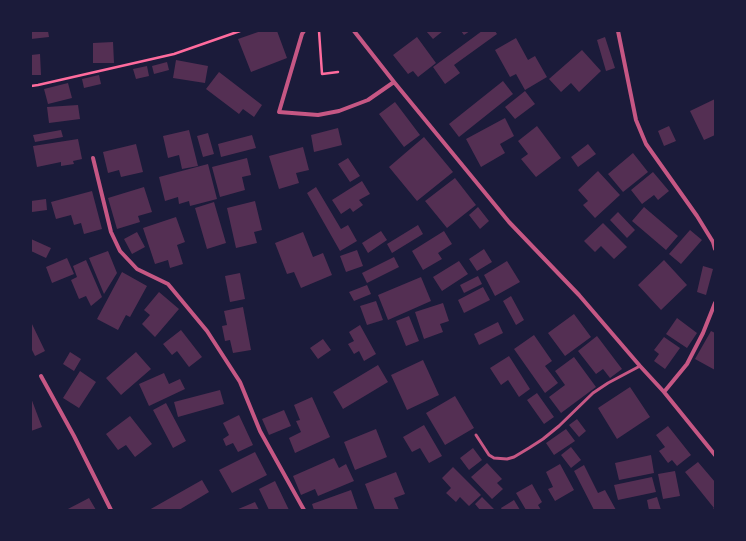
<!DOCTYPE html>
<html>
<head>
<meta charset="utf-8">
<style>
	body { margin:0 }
	#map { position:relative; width:746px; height:541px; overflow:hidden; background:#1b1b3a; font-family:"Source Serif 4",serif }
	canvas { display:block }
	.frame { position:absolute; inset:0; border:32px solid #1b1b3a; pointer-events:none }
</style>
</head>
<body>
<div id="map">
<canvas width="746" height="541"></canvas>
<div class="frame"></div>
</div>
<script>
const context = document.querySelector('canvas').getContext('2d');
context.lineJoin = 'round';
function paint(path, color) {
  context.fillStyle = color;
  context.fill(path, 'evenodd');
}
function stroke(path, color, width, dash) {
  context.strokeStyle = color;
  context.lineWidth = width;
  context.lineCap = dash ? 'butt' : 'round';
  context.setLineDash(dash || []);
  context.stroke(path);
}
paint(new Path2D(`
	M31,31H48L49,37L31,39Z
	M261,31H277L287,58L251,72L238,39Z
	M426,31H443L433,39Z
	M461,31H470L464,35Z
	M482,31H495L497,34L454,65L460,73L445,84L433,67Z
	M417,37L436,63L418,77L413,71L408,74L393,55Z
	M605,37L615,68L606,71L597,40Z
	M516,38L528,60L535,56L547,77L525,90L516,74L510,77L495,50Z
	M113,42L114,63H93V43Z
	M582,50L601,71L579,92L571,83L561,92L549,79Z
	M40,54L41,75H31V55Z
	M176,60L208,66L205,83L173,78Z
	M167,62L169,70L154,74L152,66Z
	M147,66L149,76L136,79L133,69Z
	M219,72L262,105L254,117L243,109L239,114L206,89Z
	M99,75L101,84L84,88L82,79Z
	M503,81L513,94L459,137L449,124Z
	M68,83L72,98L48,104L44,89Z
	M525,91L535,104L515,119L505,107Z
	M715,99V135L704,140L690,111Z
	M395,102L420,135L404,147L379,114Z
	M78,105L80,119L49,123L47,107Z
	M505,118L514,136L500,144L505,153L481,167L466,139Z
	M537,126L561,158L536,177L521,159L528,154L518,141Z
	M669,126L676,141L664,146L658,131Z
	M338,128L342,145L314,152L311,135Z
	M61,130L63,137L35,142L33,135Z
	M189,130L198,166L182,169L179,155L168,158L163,136Z
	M208,133L214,154L203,157L197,136Z
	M252,135L256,148L221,157L218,144Z
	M424,137L453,172L417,201L389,167Z
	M78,139L82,159L73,161L74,164L61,166V162L37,167L33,146Z
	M136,144L143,172L121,177L119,170L108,173L103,152Z
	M588,144L596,154L578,167L571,157Z
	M303,147L309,170L296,173L299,183L279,189L269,156Z
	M633,153L648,172L623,192L608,174Z
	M247,158L251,175L242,177L245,190L220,197L212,167Z
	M348,158L360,176L350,182L338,164Z
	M208,164L217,199L190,206L189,201L179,204L178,197L165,201L159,177Z
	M598,171L620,195L595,218L583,205L588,201L578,190Z
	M653,172L669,191L658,200L654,195L642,204L631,190Z
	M455,178L476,205L447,228L425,201Z
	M362,181L370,194L359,200L363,205L353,212L350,208L341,214L332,200Z
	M144,187L152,212L138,216L140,222L117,229L108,198Z
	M316,187L341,229L348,225L357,241L340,251L307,193Z
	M92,191L102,229L84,234L81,223L74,225L71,215L56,219L51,202Z
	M46,199L47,210L32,212L31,201Z
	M255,201L262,230L254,232L257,243L236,248L227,208Z
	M214,202L226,243L207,249L195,208Z
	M478,207L489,221L480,229L469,215Z
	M644,207L678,236L666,250L632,221Z
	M618,212L635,230L627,238L610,220Z
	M176,217L185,242L177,245L183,264L170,268L168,260L155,264L143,228Z
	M603,223L627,247L614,259L601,246L595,252L584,241Z
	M418,225L423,234L392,253L387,244Z
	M690,230L702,240L681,264L669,254Z
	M381,231L387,240L368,253L362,243Z
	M444,231L452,244L438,253L442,259L423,270L412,251Z
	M137,232L145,247L132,254L124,239Z
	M303,232L313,257L323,253L332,275L301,288L294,272L287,274L275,243Z
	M31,239L51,248L46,258L31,251Z
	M484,249L492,262L477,271L469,259Z
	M357,250L363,266L346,272L340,256Z
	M108,251L117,273L104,294L89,258Z
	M394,257L399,267L367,283L362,273Z
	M67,258L74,274L52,283L46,267Z
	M86,260L102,297L91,306L86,296L79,299L71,280L77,277L73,266Z
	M664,260L687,285L661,310L638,285Z
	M459,261L468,274L442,291L433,277Z
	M507,261L520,282L495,296L484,275Z
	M703,266L713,269L706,295L697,292Z
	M122,272L147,286L130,317L126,315L118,330L97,319Z
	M240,273L245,299L230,302L225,276Z
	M478,276L482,284L464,293L460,285Z
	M421,277L431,301L388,320L378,295Z
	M367,285L371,294L354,301L349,292Z
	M483,287L490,300L464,313L458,300Z
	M159,292L179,309L155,337L142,324L150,315L144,310Z
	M511,296L524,320L516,325L503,301Z
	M376,301L383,320L367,325L360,306Z
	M443,303L449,321L440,324L443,332L424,339L415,312Z
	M243,307L251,350L233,353L230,340L225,341L222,326L227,325L224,311Z
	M574,314L591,337L565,356L548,333Z
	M409,316L419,341L406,346L396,321Z
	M677,318L697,333L687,348L666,334Z
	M31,322L45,351L35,356L31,348Z
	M498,322L503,333L479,345L474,334Z
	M360,325L376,354L364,361L359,351L354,354L348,344L354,341L349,332Z
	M181,330L202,357L189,367L177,351L172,355L163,344Z
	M711,331L715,333V370L695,359Z
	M534,335L552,361L545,366L558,383L545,393L514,349Z
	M597,336L622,369L610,378L603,369L596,374L578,351Z
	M664,337L680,348L665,369L654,361L659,354L654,350Z
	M323,339L331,350L318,359L310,348Z
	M70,352L81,359L74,371L63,364Z
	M136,352L151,369L121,395L106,378Z
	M509,356L530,389L519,397L508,380L501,385L490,368Z
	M574,357L596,387L561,413L549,397L565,385L555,371Z
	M423,360L439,395L407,410L391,375Z
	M378,365L388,382L343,409L333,392Z
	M80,371L96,382L79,408L63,398Z
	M164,373L169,384L180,379L185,389L149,406L139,384Z
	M630,387L650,417L617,439L598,408Z
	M220,390L224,404L178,417L174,402Z
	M537,393L554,417L544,424L527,400Z
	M455,396L474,428L445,445L426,413Z
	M312,397L330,437L295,453L289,438L301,432L296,421L300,420L294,405Z
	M31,398L42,427L31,431Z
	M166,403L186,441L173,448L153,410Z
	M284,410L291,426L269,435L262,419Z
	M239,415L253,445L238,452L233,443L226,446L223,439L229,435L223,423Z
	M130,416L152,444L135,457L126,445L118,450L106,434Z
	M577,419L586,431L579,437L569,425Z
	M424,425L442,456L429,463L420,448L412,452L403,437Z
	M668,426L691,455L677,466L672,460L668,463L659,451L665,447L656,435Z
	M376,429L387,457L355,470L344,442Z
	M566,429L575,441L554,455L546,443Z
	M571,447L581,460L571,468L561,455Z
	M473,448L482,460L469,470L460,458Z
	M255,452L267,475L232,493L219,470Z
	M651,455L654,473L619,480L615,463Z
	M334,458L339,468L346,464L354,481L318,496L315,489L301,495L293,476Z
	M698,462L715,482V510H712L714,508L685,472Z
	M487,463L502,479L497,483L503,489L492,499L471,477Z
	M560,464L574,490L555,501L548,489L553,487L546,472Z
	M584,465L598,493L605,490L616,510H594L574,471Z
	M453,467L481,495L469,506L460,497L456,502L446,493L451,488L442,478Z
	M675,471L680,496L663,499L658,474Z
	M396,472L405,494L394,498L399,510H375L365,484Z
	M652,477L656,492L618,500L614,485Z
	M202,480L209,492L179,510H149Z
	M275,481L289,510H269L259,489Z
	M532,484L542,502L538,505L541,510H526L516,493Z
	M351,490L358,510H314L312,504Z
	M482,497L494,509L493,510H480L475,504Z
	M657,497L661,510H649L647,500Z
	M89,498L96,510H66Z
	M514,500L520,510H502L501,508Z
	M255,502L259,510H236Z`), '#542f53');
stroke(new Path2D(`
	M319,31L322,74L338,72
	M31,86L38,85L174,54L240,31`), '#ff6b9d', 2.5);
stroke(new Path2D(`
	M476,435L489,455L494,458L507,459L514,457L529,448L543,439L559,426L593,393L608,383L640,366`), '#c65784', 3);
stroke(new Path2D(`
	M304,31L302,34L279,112L318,115L339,111L368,100L394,82
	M354,31L394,82L509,222L579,295L640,366L664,392L715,455
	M618,31L636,120L646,144L697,216L713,242L715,249
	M93,158L111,232L120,251L137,269L168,284L207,331L240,382L260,431L304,510
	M41,376L74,436L111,510
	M664,392L687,364L703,333L715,303`), '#c65784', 4);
</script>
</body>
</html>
